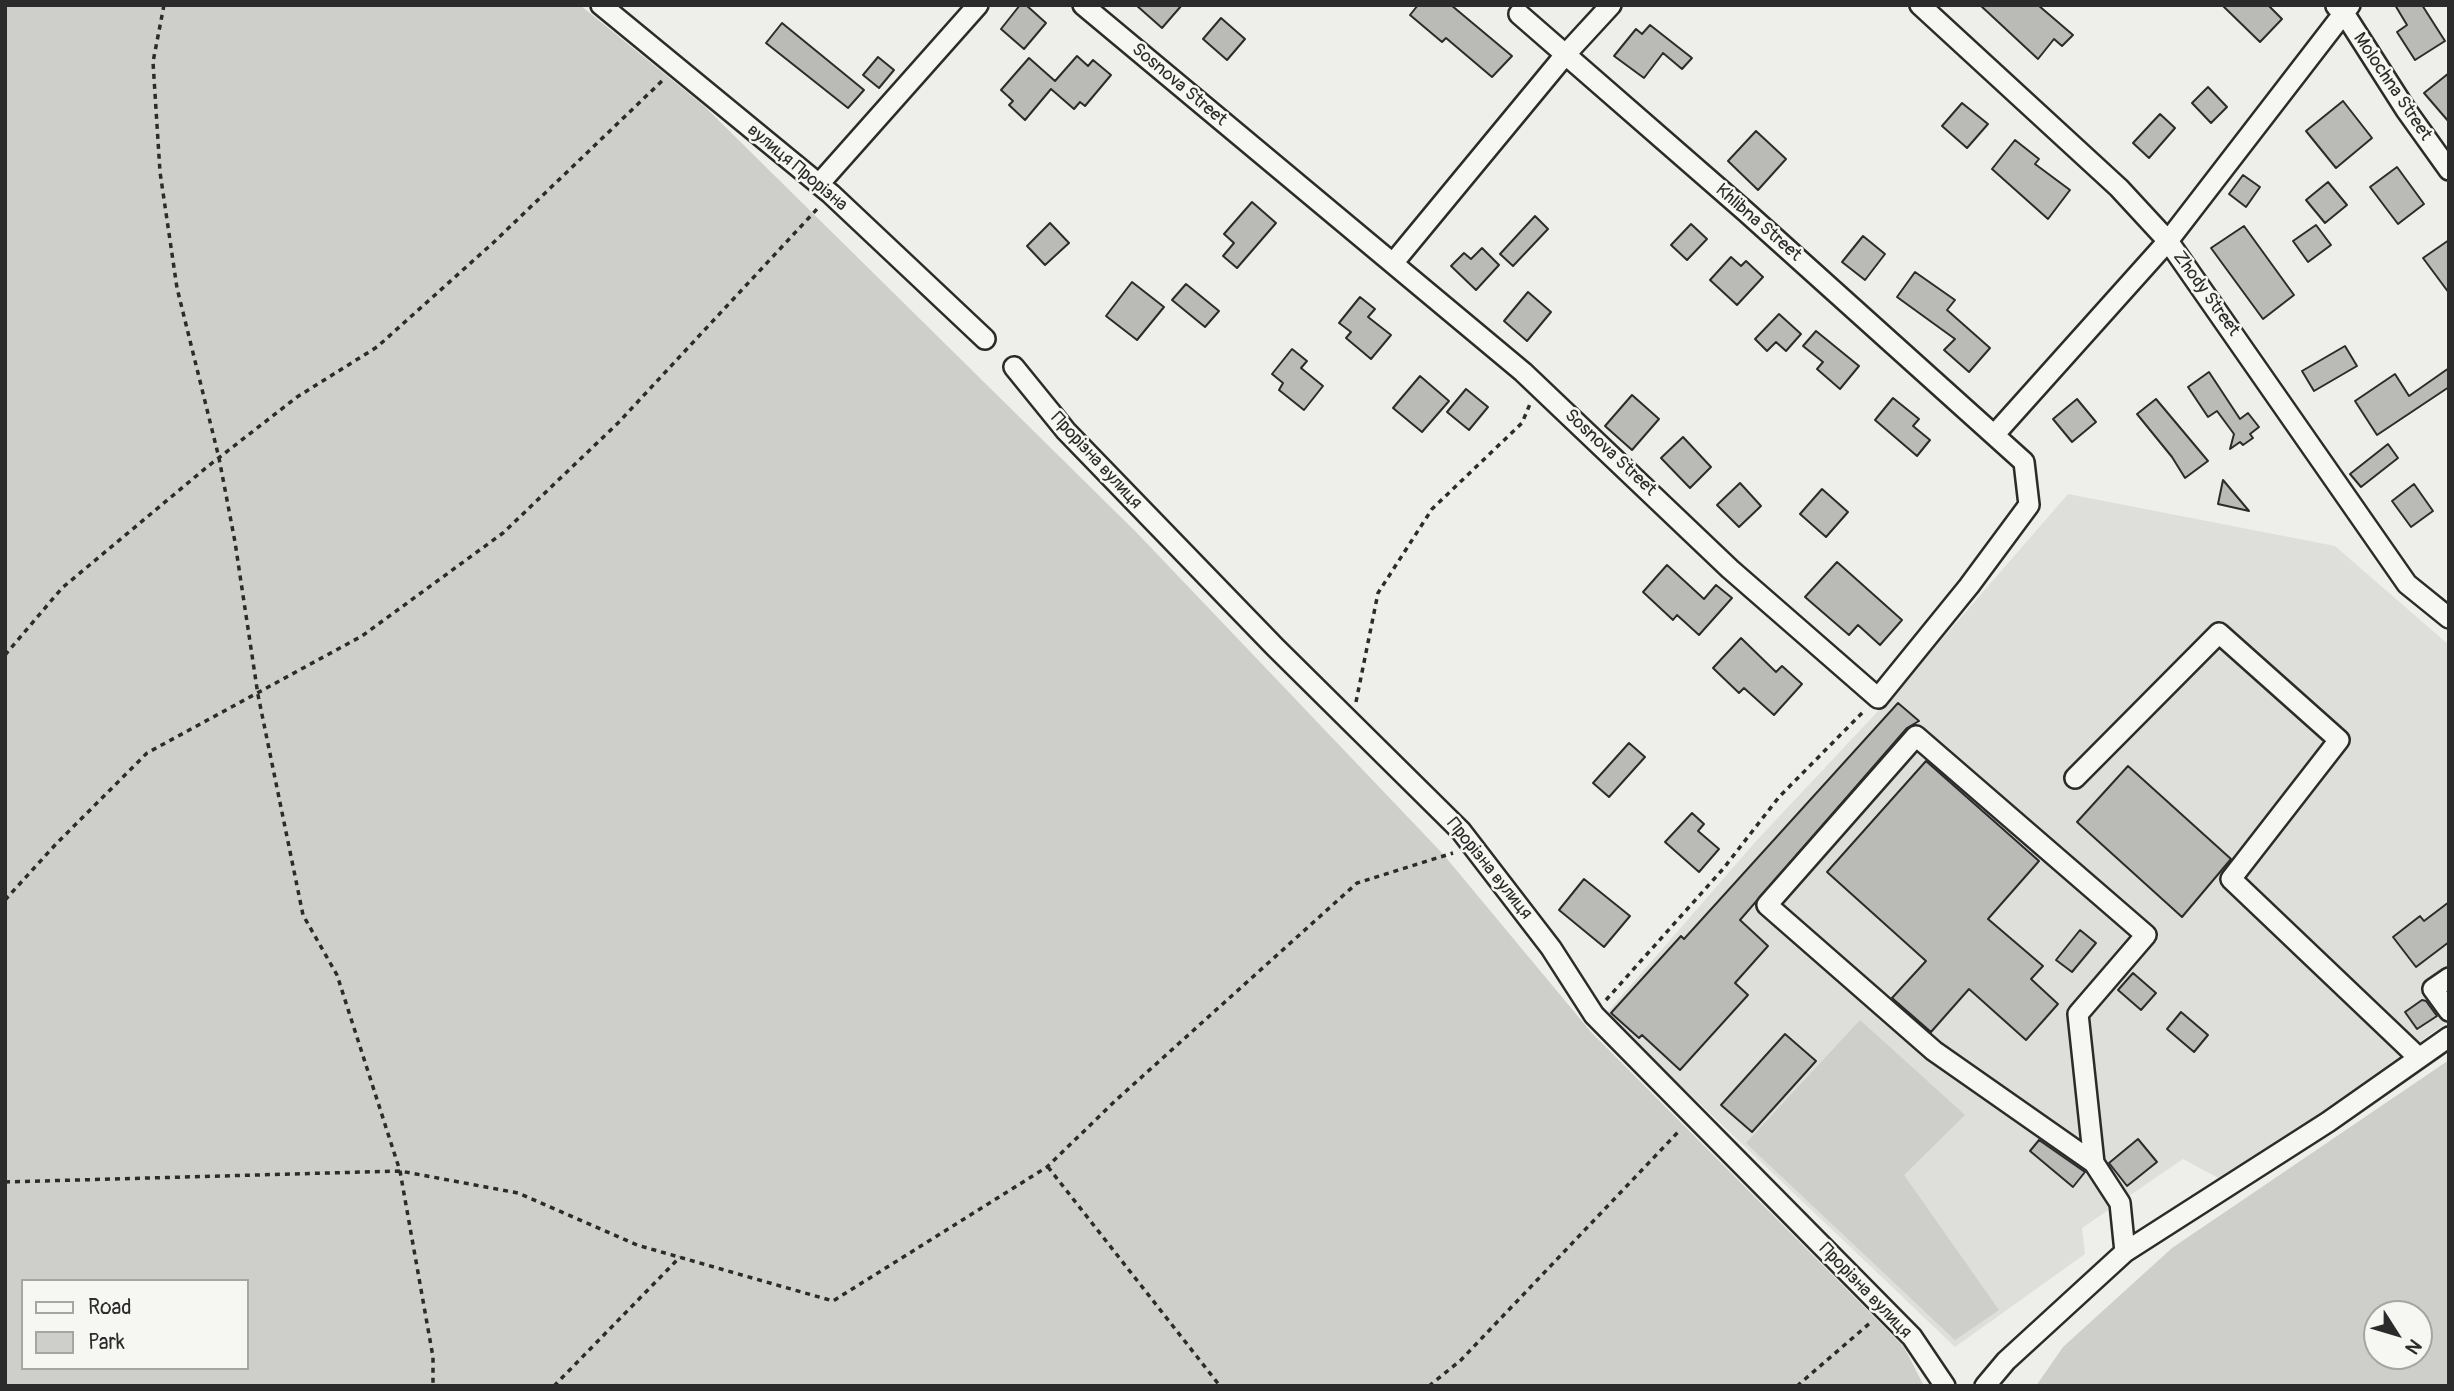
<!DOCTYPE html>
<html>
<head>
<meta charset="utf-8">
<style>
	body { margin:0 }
	#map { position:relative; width:2454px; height:1391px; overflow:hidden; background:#eeeeea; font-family:Pangolin,sans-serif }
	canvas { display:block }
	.frame { position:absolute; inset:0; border:7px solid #2b2b2b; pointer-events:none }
	.legend { position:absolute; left:21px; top:1279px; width:228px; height:91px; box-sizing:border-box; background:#f6f6f2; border:2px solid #a5a5a2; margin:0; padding:9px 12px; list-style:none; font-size:21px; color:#2b2b2b }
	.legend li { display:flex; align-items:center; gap:14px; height:35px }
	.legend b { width:35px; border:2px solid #a5a5a2 }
	.north { position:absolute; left:2363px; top:1300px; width:70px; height:70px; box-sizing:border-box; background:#f6f6f2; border:2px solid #a5a5a2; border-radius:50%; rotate:127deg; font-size:19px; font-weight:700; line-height:28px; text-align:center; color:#2b2b2b }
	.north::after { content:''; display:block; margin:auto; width:24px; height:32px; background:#2b2b2b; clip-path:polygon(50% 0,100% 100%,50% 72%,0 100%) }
</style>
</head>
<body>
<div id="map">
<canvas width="2454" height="1391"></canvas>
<div class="frame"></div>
<ul class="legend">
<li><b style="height:9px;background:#f6f6f2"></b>Road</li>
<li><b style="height:19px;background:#cececa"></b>Park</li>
</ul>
<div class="north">N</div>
</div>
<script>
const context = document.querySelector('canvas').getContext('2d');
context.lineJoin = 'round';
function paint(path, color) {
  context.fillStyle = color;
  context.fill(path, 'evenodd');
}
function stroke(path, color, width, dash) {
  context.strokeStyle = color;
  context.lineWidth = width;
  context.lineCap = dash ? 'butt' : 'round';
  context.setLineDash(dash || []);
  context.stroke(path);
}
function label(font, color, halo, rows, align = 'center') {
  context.font = font + ' Pangolin,sans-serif';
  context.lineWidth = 5;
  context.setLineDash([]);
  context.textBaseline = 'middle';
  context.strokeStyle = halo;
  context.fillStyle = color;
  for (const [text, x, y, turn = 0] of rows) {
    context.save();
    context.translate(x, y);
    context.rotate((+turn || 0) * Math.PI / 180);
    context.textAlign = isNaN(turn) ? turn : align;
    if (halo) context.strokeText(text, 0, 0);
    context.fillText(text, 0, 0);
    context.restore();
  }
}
paint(new Path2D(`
	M2068,494L2335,546L2449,645V1021L2421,1041L2406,1057L2222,1180L2183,1159L2082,1228L2085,1254L1955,1347L1606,1014L1757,840L1897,691Z`), '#dededb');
paint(new Path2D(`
	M5,5H580L704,106L1137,533L1443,854L1591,1032L1904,1347L1924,1386H5ZM23,1281H247V1368H23Z
	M1860,1020L1965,1115L1904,1175L1999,1310L1955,1340L1746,1143Z
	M2449,1060V1386H2036L2063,1347L2172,1248ZM2377,1314H2419V1356H2377Z`), '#cececa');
const building = new Path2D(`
	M1020,5H1026L1046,23L1024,49L1001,29Z
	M1136,5H1182L1162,28Z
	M1418,5H1451L1512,56L1492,77L1446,38L1442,42L1410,15Z
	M1980,5H2038L2073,35L2062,46L2054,39L2038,59Z
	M2222,5H2268L2282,19L2260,42Z
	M2395,5H2422L2445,41L2415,60L2397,32L2407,25Z
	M1221,18L1245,39L1227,60L1203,39Z
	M782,23L864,90L848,108L766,43Z
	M1650,25L1692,58L1682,69L1663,53L1644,78L1614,56L1636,29L1642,34Z
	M1077,56L1088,66L1093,60L1111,75L1085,106L1080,102L1074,109L1051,89L1025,120L1009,105L1013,101L1001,90L1029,58L1055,81Z
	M878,57L894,70L879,88L863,75Z
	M2449,73V122L2424,93Z
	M2208,87L2227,107L2211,123L2192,103Z
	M2343,101L2372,138L2336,168L2306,131Z
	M1962,103L1988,124L1967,148L1942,126Z
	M2160,114L2175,128L2149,158L2133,143Z
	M1756,131L1786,159L1758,190L1728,161Z
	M2015,140L2039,159L2035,164L2070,190L2048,219L1992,169Z
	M2397,167L2424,204L2398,224L2370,187Z
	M2243,175L2260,187L2246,207L2229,194Z
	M2328,182L2347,205L2325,223L2306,200Z
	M1252,202L1276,223L1237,268L1223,256L1234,243L1224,234Z
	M1535,216L1548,229L1513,266L1500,254Z
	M1050,223L1069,243L1045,265L1027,246Z
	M1691,224L1707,239L1687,260L1671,245Z
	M2316,225L2331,245L2308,262L2293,241Z
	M2244,226L2294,295L2263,319L2211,248Z
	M1863,236L1885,254L1865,280L1842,262Z
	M2449,240V293L2423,258Z
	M1482,248L1499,265L1476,290L1451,266L1464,253L1471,259Z
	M1731,257L1741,266L1746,261L1763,277L1737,305L1710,280Z
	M1915,272L1955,300L1947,310L1990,348L1969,372L1944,350L1955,339L1897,297Z
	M1132,282L1164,307L1137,340L1106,316Z
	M1186,284L1219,311L1205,327L1172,300Z
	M1528,292L1551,312L1527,341L1504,321Z
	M1360,297L1375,309L1368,317L1391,335L1371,359L1346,338L1351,332L1339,323Z
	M1779,314L1801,334L1786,351L1776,342L1767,351L1755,339Z
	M1816,331L1859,366L1840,389L1817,369L1823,362L1803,346Z
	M2345,346L2357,366L2314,391L2302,371Z
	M1292,349L1307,361L1301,368L1323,386L1304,410L1279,390L1283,383L1272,374Z
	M2449,368V387L2377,435L2355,401L2395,374L2409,396Z
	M2209,372L2240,419L2248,413L2259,427L2250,434L2253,438L2243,445L2240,442L2230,449L2234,434L2217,411L2208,417L2188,387Z
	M1420,376L1449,401L1422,432L1393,408Z
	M1466,389L1488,407L1469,430L1447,412Z
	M1632,395L1659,419L1632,450L1605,426Z
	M1893,398L1919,419L1913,426L1930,440L1917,456L1875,420Z
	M2077,399L2096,422L2072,442L2053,419Z
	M2156,399L2208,461L2185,478L2172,457L2137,414Z
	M1683,437L1711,467L1690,488L1661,458Z
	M2388,444L2398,458L2361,487L2350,474Z
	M2223,480L2249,511L2218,504Z
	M1740,483L1761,506L1739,527L1717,505Z
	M2414,484L2433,511L2411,527L2392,501Z
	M1822,489L1848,512L1826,537L1800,514Z
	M1837,562L1902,620L1880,645L1858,625L1849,635L1805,597Z
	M1667,565L1704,599L1716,585L1732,598L1699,635L1677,615L1673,620L1643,592Z
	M1741,638L1776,672L1782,666L1802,684L1774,715L1744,688L1739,693L1713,668Z
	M1898,703L1919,721L1907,728L1740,920L1768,946L1735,983L1748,995L1680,1070L1642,1035L1639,1038L1611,1013L1681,936L1684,939Z
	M1629,743L1645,757L1609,797L1593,783Z
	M1926,761L2039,861L1988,919L2043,966L2031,979L2058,1004L2026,1040L1969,989L1931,1032L1892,998L1926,961L1827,872Z
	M2128,766L2231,859L2182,917L2077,822Z
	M1692,813L1704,824L1698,831L1719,849L1699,872L1665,842Z
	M1584,879L1630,916L1604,947L1559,910Z
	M2449,902V942L2416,967L2393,937L2420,916L2424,921Z
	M2080,930L2096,943L2072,972L2056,960Z
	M2133,973L2156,993L2141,1010L2118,990Z
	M2422,1000L2426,1001L2437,1016L2417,1029L2405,1012Z
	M2181,1012L2208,1035L2194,1052L2167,1029Z
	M1785,1034L1816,1061L1752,1132L1721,1105Z
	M2138,1139L2157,1162L2127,1186L2109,1163Z
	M2039,1140L2085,1172L2073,1187L2030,1151Z`);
paint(building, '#babab7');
stroke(building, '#2b2b2b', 2);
const minor = new Path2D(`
	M601,5L831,194L985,339
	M1083,5L1523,372L1730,569L1878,698L1969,586L2029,505L2024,462L1745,211L1519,14
	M1920,5L2119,188L2168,241L2407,584L2449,618
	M2336,6L2344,13L2406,110L2449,170
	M819,184L978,5
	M1394,262L1565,55L1611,5
	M1014,367L1066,431L1275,647L1461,831L1551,948L1594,1015L1912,1337L1945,1386
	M1995,434L2168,241L2350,5
	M2075,778L2219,633L2339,740L2231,879L2419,1058
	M2449,978L2433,989L2449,1011
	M2094,1163L2078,1014L2146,935L1916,736L1767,905L1934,1051L2094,1163L2120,1203L2125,1252
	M1985,1386L2006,1361L2125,1252L2328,1122L2449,1037`);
stroke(minor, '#2b2b2b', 24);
stroke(new Path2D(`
	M164,5L153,62L160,172L177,288L219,458L235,542L258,695L303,915L337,975L400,1171L433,1357V1386
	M5,655L62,588L207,467L297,397L377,347L494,242L664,79
	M1356,702L1378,593L1432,509L1522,423L1530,404
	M5,900L56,844L147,753L362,636L503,533L618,423L818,208
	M1606,1000L1723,869L1779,797L1864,711
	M1048,1167L1220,1386
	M5,1182L400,1171L518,1193L637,1245L833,1301L1047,1167L1115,1101L1357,883L1453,853
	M554,1386L680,1257
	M1429,1386L1461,1360L1680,1130
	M1797,1386L1870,1323`), '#2b2b2b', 3.5, [5, 5]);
stroke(minor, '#f6f6f2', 19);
label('18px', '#2b2b2b', '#f6f6f2', [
	["Sosnova Street",1179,85,40],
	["Molochna Street",2392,87,56],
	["вулиця Прорізна",797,168,40],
	["Khlibna Street",1758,223,41],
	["Zhody Street",2206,294,54],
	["Sosnova Street",1610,453,43],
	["Прорізна вулиця",1096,461,47],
	["Прорізна вулиця",1489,869,51],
	["Прорізна вулиця",1865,1291,46]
]);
</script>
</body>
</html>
